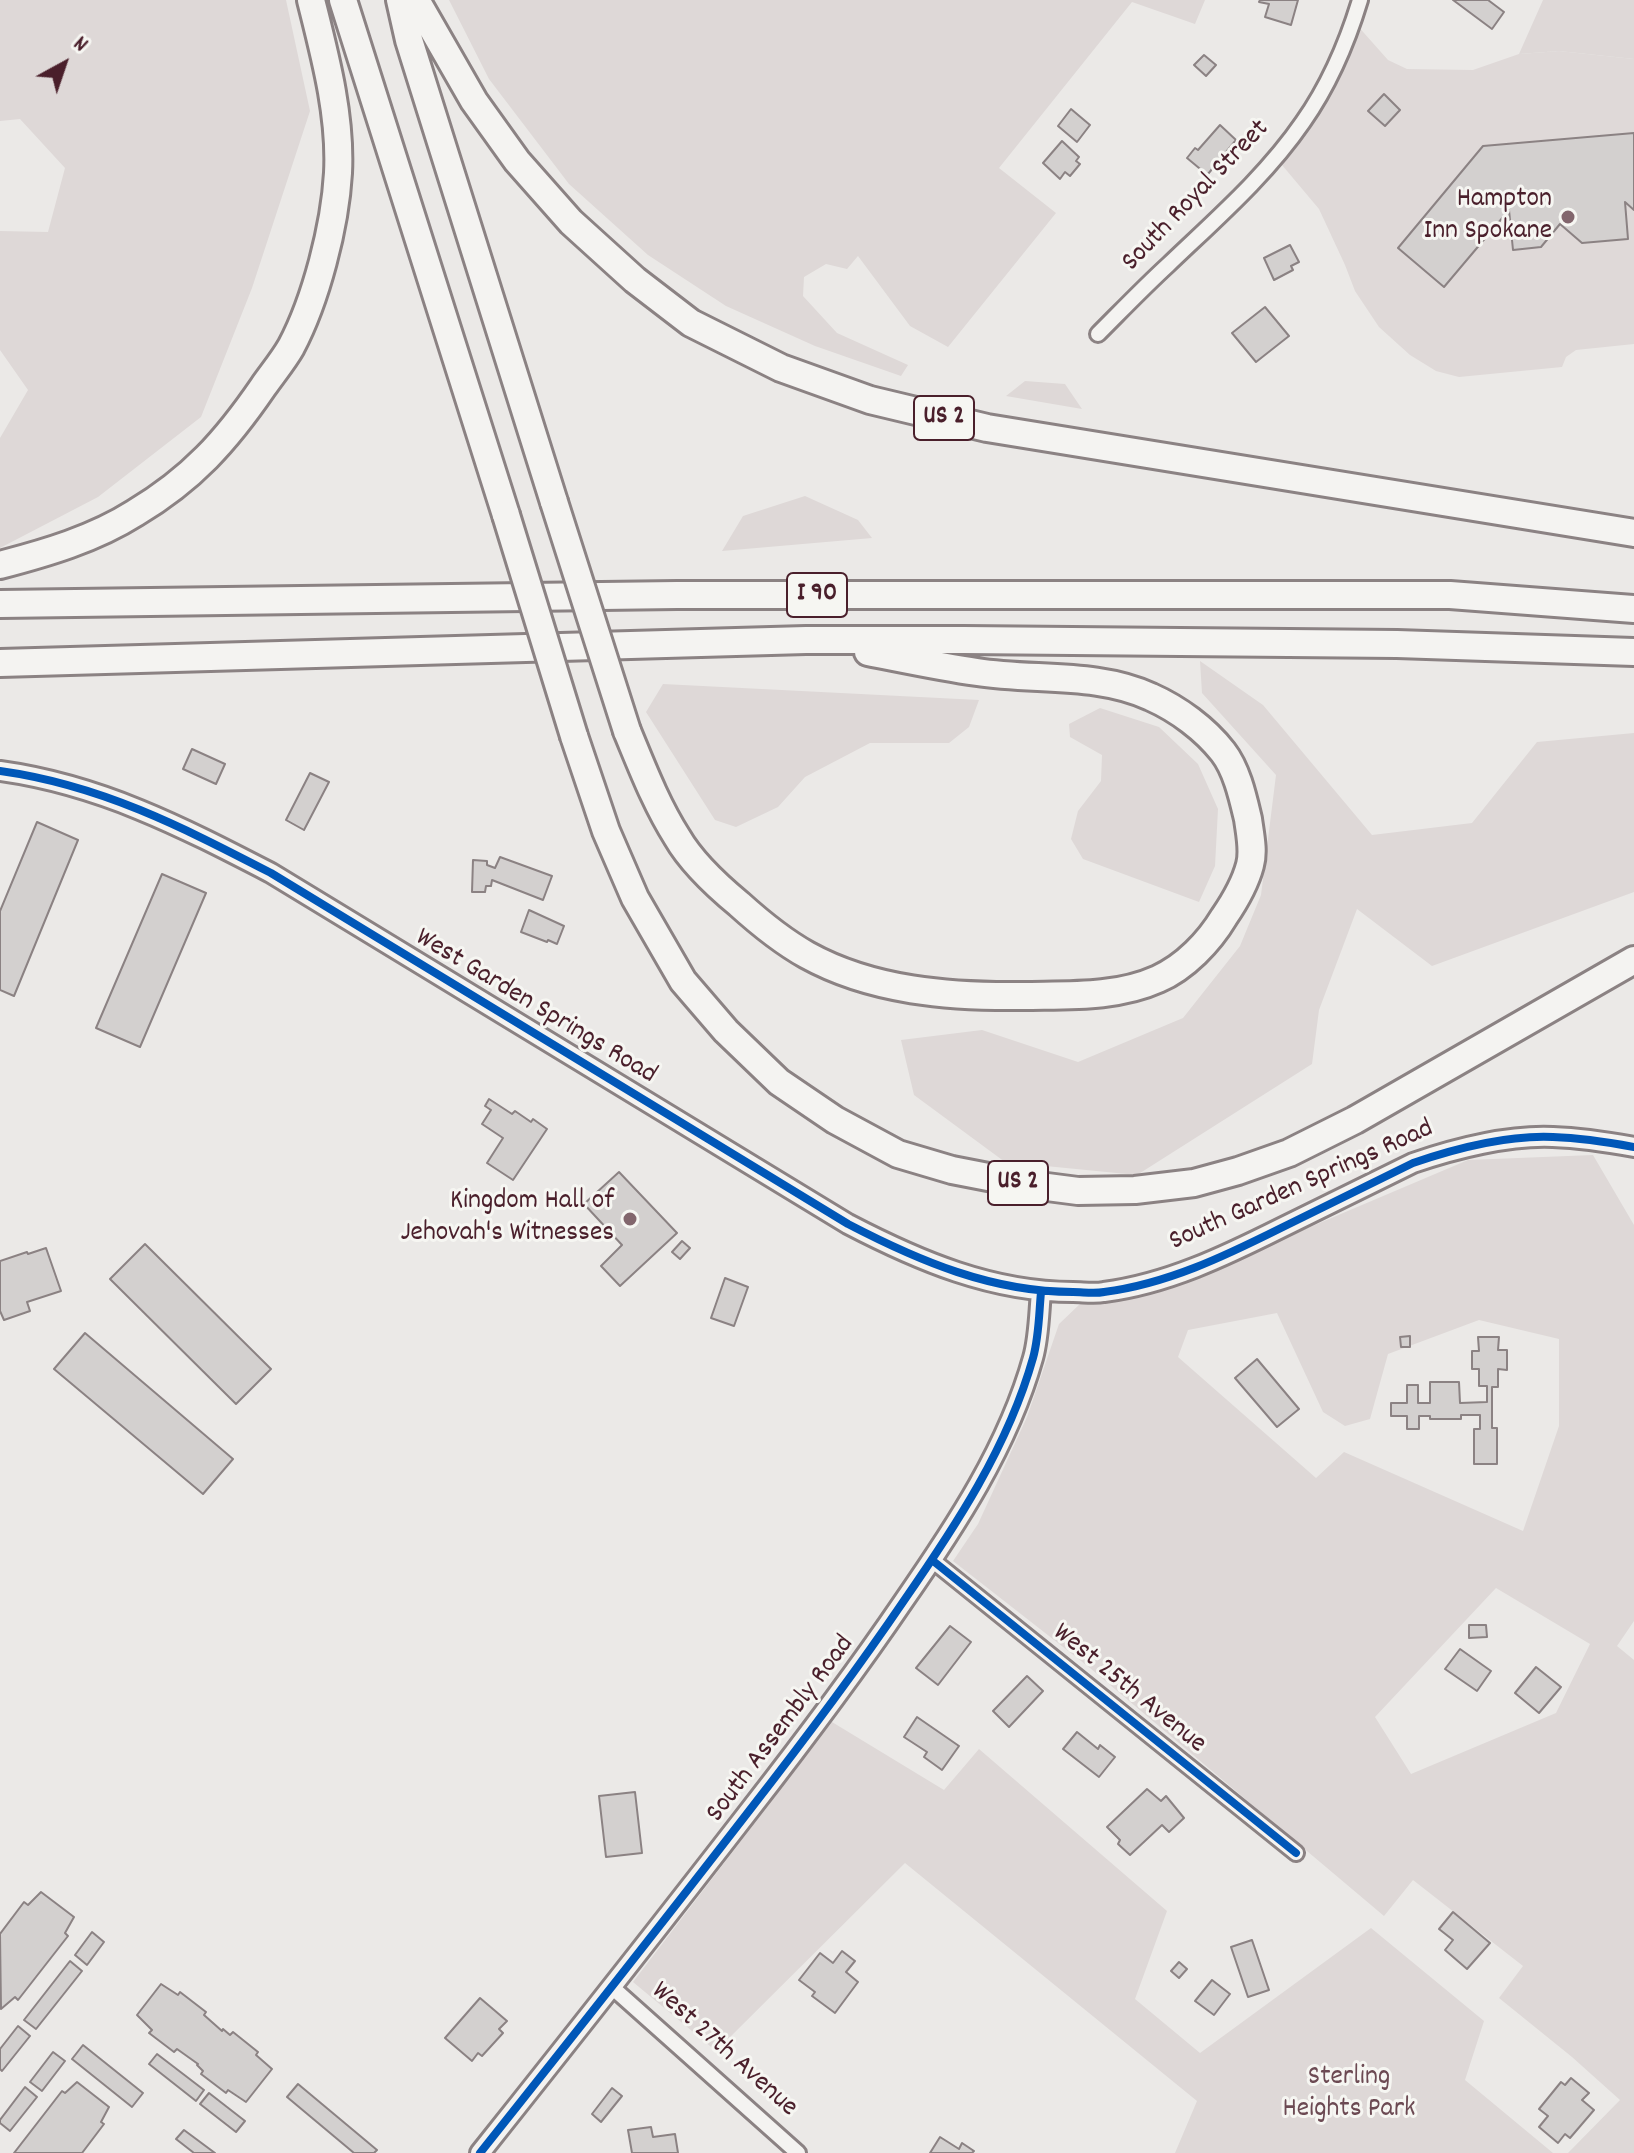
<!DOCTYPE html>
<html>
<head>
<meta charset="utf-8">
<style>
	body { margin:0 }
	#map { position:relative; width:1634px; height:2153px; overflow:hidden; background:#ebe9e7; font-family:Dekko,sans-serif }
	canvas { display:block }
	.north { position:absolute; left:24px; top:24px; width:80px; height:80px; -webkit-text-stroke:6px #f6f6f2; paint-order:stroke; rotate:40deg; font-size:22px; font-weight:700; line-height:32px; text-align:center; color:#4a1f2b }
	.north::after { content:''; display:block; margin:auto; width:28px; height:36px; background:#4a1f2b; clip-path:polygon(50% 0,100% 100%,50% 72%,0 100%) }
</style>
</head>
<body>
<div id="map">
<canvas width="1634" height="2153"></canvas>
<div class="north">N</div>
</div>
<script>
const context = document.querySelector('canvas').getContext('2d');
context.lineJoin = 'round';
function paint(path, color) {
  context.fillStyle = color;
  context.fill(path, 'evenodd');
}
function stroke(path, color, width, dash) {
  context.strokeStyle = color;
  context.lineWidth = width;
  context.lineCap = dash ? 'butt' : 'round';
  context.setLineDash(dash || []);
  context.stroke(path);
}
function label(font, color, halo, rows, align = 'center') {
  context.font = font + ' Dekko,sans-serif';
  context.lineWidth = 6;
  context.setLineDash([]);
  context.textBaseline = 'middle';
  context.strokeStyle = halo;
  context.fillStyle = color;
  for (const [text, x, y, turn = 0] of rows) {
    context.save();
    context.translate(x, y);
    context.rotate((+turn || 0) * Math.PI / 180);
    context.textAlign = isNaN(turn) ? turn : align;
    if (halo) context.strokeText(text, 0, 0);
    context.fillText(text, 0, 0);
    context.restore();
  }
}
paint(new Path2D(`
	M1356,24L1388,60L1407,69L1473,70L1519,54L1559,51L1634,59V344L1576,350L1566,357L1562,367L1459,377L1436,371L1410,355L1379,327L1355,291L1345,265L1319,209L1282,165L1302,139L1315,115Z`), '#dfd9d8');
paint(new Path2D(`
	M0,0H286L310,111L252,288L201,417L98,497L0,548V438L28,390L0,350V231L48,232L65,168L20,119L0,121Z
	M449,0H1205L1195,24L1132,2L999,168L1056,213L948,347L910,326L858,256L847,269L826,264L804,277L803,296L837,333L908,365L901,376L815,346L726,306L648,255L569,184L489,79Z
	M1543,0H1634V59L1559,51L1519,54Z
	M1025,381L1065,384L1082,409L1006,396Z
	M805,496L858,520L872,538L722,551L743,516Z
	M1200,661L1263,705L1372,835L1472,823L1537,742L1634,733V892L1432,966L1357,909L1319,1010L1312,1064L1137,1175L1005,1162L914,1095L901,1040L982,1030L1078,1062L1183,1018L1240,946L1261,895L1276,775L1202,693Z
	M663,684L979,700L969,727L949,743H870L805,777L778,807L736,827L715,820L646,712Z
	M1100,708L1159,727L1198,764L1218,809L1215,866L1199,902L1083,859L1071,839L1078,811L1101,781L1102,755L1070,737L1069,724Z
	M1593,1155L1634,1225V1621L1617,1646L1634,1660V2153H1568L1620,2100L1572,2057L1499,1998L1523,1966L1413,1880L1384,1916L1090,1668L953,1561L978,1524L1027,1417L1059,1324L1081,1303L1263,1247L1468,1160ZM1277,1313L1323,1412L1345,1426L1370,1419L1388,1354L1479,1320L1559,1339V1426L1523,1531L1344,1452L1316,1478L1178,1357L1188,1330ZM1496,1588L1590,1644L1556,1713L1411,1774L1375,1717Z
	M832,1722L944,1790L979,1749L1167,1911L1135,1999L1200,2053L1371,1928L1484,2021L1465,2080L1553,2153H1175L1197,2101L905,1863L716,2051L633,1982Z`), '#ded8d7');
const building = new Path2D(`
	M1260,0H1298L1291,25L1265,17L1269,4L1259,2Z
	M1453,0H1488L1504,12L1492,29Z
	M1204,55L1216,65L1206,76L1194,65Z
	M1384,94L1400,110L1385,126L1368,111Z
	M1071,109L1090,125L1077,142L1058,126Z
	M1220,125L1236,140L1208,174L1205,173L1187,158L1195,148L1198,150Z
	M1634,133V210L1625,202L1628,239L1582,243L1560,224L1541,247L1513,250L1509,210L1444,287L1398,248L1483,146Z
	M1062,141L1079,157L1076,161L1080,164L1070,176L1065,172L1060,179L1043,163Z
	M1290,245L1299,262L1291,266L1293,270L1274,280L1264,258Z
	M1265,307L1289,336L1256,362L1232,333Z
	M192,749L225,764L216,784L183,769Z
	M310,773L329,782L304,830L286,820Z
	M37,822L78,840L14,996L0,990V911Z
	M500,857L552,876L543,900L492,880L491,886H486L485,892H472L473,860L487,861V865L495,868Z
	M162,874L206,893L140,1047L96,1028Z
	M529,910L564,926L557,944L548,940L547,942L521,932Z
	M489,1099L512,1114L515,1111L531,1122L533,1119L547,1129L513,1180L487,1163L503,1138L482,1124L491,1110L485,1106Z
	M619,1172L677,1233L620,1286L601,1266L622,1245L584,1204Z
	M682,1241L690,1248L680,1259L672,1252Z
	M145,1244L271,1369L236,1404L110,1279Z
	M46,1248L61,1291L27,1302L30,1311L4,1320L0,1311V1261L27,1252L28,1254Z
	M725,1278L748,1287L734,1326L711,1318Z
	M85,1333L233,1459L203,1494L54,1369Z
	M1410,1336V1347H1401L1400,1337Z
	M1478,1337H1499L1498,1350H1507V1370L1498,1369V1387H1492V1428H1497V1464H1474V1429H1480V1415H1461V1419H1430V1416H1419V1429H1407V1416H1391V1403H1407V1385H1418V1403H1430V1382H1459L1460,1403L1487,1402V1386H1479V1369H1472V1351H1479Z
	M1257,1359L1299,1409L1277,1427L1235,1378Z
	M1469,1625H1486L1487,1637L1469,1638Z
	M950,1626L971,1642L938,1685L916,1668Z
	M1460,1649L1491,1671L1477,1691L1445,1669Z
	M1536,1667L1561,1687L1539,1713L1515,1693Z
	M1027,1676L1043,1691L1009,1727L993,1711Z
	M917,1717L959,1746L942,1770L924,1757L927,1752L904,1737Z
	M1077,1732L1098,1749L1100,1745L1115,1757L1099,1777L1063,1749Z
	M1147,1789L1161,1801L1166,1796L1184,1818L1169,1832L1162,1825L1130,1855L1118,1844L1120,1840L1107,1827Z
	M635,1792L642,1853L606,1857L599,1796Z
	M41,1892L74,1917L65,1933L68,1936L18,2000L15,1997L1,2009L0,1934L24,1902L28,1905Z
	M1453,1912L1490,1943L1467,1969L1445,1950L1453,1940L1439,1929Z
	M92,1932L104,1942L87,1965L75,1955Z
	M1252,1940L1269,1990L1248,1997L1231,1947Z
	M842,1951L855,1961L846,1972L858,1982L835,2013L812,1996L815,1992L799,1980L820,1953L833,1963Z
	M70,1961L82,1971L36,2029L24,2020Z
	M1179,1962L1187,1969L1179,1978L1171,1971Z
	M1212,1980L1230,1994L1214,2015L1195,2001Z
	M161,1984L178,1995L180,1992L206,2012L204,2015L222,2031L223,2029L230,2035L233,2032L258,2052L256,2055L272,2069L246,2102L228,2090L226,2093L201,2074L203,2071L197,2065L198,2064L177,2049L174,2052L149,2033L152,2030L137,2015Z
	M480,1998L507,2021L499,2029L503,2033L482,2056L478,2053L472,2061L445,2038Z
	M18,2026L30,2036L2,2071L0,2069V2049Z
	M83,2045L143,2093L132,2107L72,2059Z
	M53,2052L65,2061L42,2091L30,2082Z
	M157,2054L204,2090L196,2101L149,2064Z
	M1571,2078L1589,2093L1582,2100L1594,2110L1570,2138L1565,2134L1558,2143L1539,2127L1548,2116L1539,2109L1561,2082L1565,2085Z
	M77,2082L109,2107L101,2122L104,2124L82,2153H14L62,2091L65,2093Z
	M298,2084L377,2150L374,2153H354L287,2097Z
	M25,2087L37,2097L10,2131L0,2123V2120Z
	M612,2088L622,2096L601,2122L592,2114Z
	M209,2093L245,2121L236,2132L200,2104Z
	M651,2127L653,2137L675,2134L678,2153H632L628,2130Z
	M184,2130L215,2153H194L176,2139Z
	M940,2137L959,2149L962,2143L974,2151L972,2153H930Z`);
paint(building, '#d3d0cf');
stroke(building, '#8b8283', 2);
const minor = new Path2D(`
	M1098,334C1121,311 1144,287 1168,265C1215,220 1266,176 1303,122C1329,85 1347,43 1360,0
	M932,1560L1296,1853
	M613,1988L798,2153`);
const tertiary = new Path2D(`
	M0,771C101,785 182,827 271,873L848,1224C919,1261 992,1292 1073,1292C1083,1292 1094,1294 1104,1292C1167,1284 1225,1256 1281,1228C1325,1206 1369,1185 1413,1163C1454,1149 1509,1135 1553,1137C1580,1138 1607,1142 1634,1147
	M480,2153C570,2040 660,1926 749,1811C802,1743 854,1674 903,1602C955,1527 1008,1447 1033,1358C1039,1337 1039,1313 1041,1292`);
const motorway = new Path2D(`
	M343,0L506,515
	M400,0L409,40L554,502
	M416,0L474,101L517,161L571,222L635,280L691,323L781,368L870,400L987,428L1634,533
	M0,565C46,553 94,539 135,513C192,479 226,441 263,387C272,374 283,361 291,347C316,300 335,226 338,173C341,115 325,56 311,0
	M0,604L677,595H1450L1634,609
	M0,663L806,640H964L1397,644L1634,652
	M627,731C642,767 656,804 677,837C692,863 716,885 739,904C760,923 782,941 807,955C872,991 950,997 1023,996C1068,995 1116,998 1158,979C1185,967 1209,942 1224,917C1235,901 1245,884 1250,865C1254,851 1250,834 1248,819C1243,798 1237,770 1223,752C1205,729 1178,709 1151,697C1098,672 1034,681 977,672C941,667 904,659 868,652
	M574,736L606,831L635,898L683,981L726,1031L779,1082L835,1120L898,1154L952,1170L1024,1184L1078,1191L1135,1190L1194,1183L1238,1171L1289,1153L1355,1120L1634,960`);
stroke(minor, '#8b8283', 20);
stroke(tertiary, '#8b8283', 24);
stroke(motorway, '#8b8283', 32);
stroke(minor, '#f4f3f1', 14);
stroke(tertiary, '#f4f3f1', 18);
stroke(motorway, '#f4f3f1', 26);
const motorwayBridge = new Path2D(`
	M554,502L627,731
	M506,515L574,736`);
stroke(motorwayBridge, '#8b8283', 32, []);
stroke(motorwayBridge, '#f4f3f1', 26);
stroke(new Path2D(`
	M0,771C101,785 182,827 271,873L848,1224C919,1261 992,1292 1073,1292C1083,1292 1094,1294 1104,1292C1167,1284 1225,1256 1281,1228C1325,1206 1369,1185 1413,1163C1454,1149 1509,1135 1553,1137C1580,1138 1607,1142 1634,1147
	M932,1560L1296,1853
	M480,2153C570,2040 660,1926 749,1811C802,1743 854,1674 903,1602C955,1527 1008,1447 1033,1358C1039,1337 1039,1313 1041,1292`), '#0057b8', 8);
for (const [x, y, r, color] of [
	[1568,217,8,"#82666d"],
	[630,1219,8,"#82666d"]
]) {
  const dot = new Path2D();
  dot.arc(x, y, r, 0, 2 * Math.PI);
  context.fillStyle = color;
  context.fill(dot);
  stroke(dot, '#f6f6f2', 3);
}
for (const [x, y, w] of [
	[944,418,60],
	[817,595,60],
	[1018,1183,60]
]) {
  const box = new Path2D();
  box.roundRect(x - w / 2, y - 22, w, 44, 6);
  context.fillStyle = '#f6f6f2';
  context.fill(box);
  stroke(box, '#4a1f2b', 2);
}
label('bold 26px', '#4a1f2b', null, [
	["US 2",944,418],
	["I 90",817,595],
	["US 2",1018,1183]
]);
label('28px', '#4a1f2b', '#f6f6f2', [
	["South Royal Street",1197,197,-46],
	["West Garden Springs Road",535,1008,31],
	["South Garden Springs Road",1302,1187,-24],
	["West 25th Avenue",1128,1690,39],
	["South Assembly Road",782,1730,-53],
	["West 27th Avenue",723,2051,42]
]);
label('28px', '#4a1f2b', '#f6f6f2', [
	["Hampton",1552,201],
	["Inn Spokane",1552,233],
	["Kingdom Hall of",614,1203],
	["Jehovah's Witnesses",614,1235]
], 'right');
label('28px', '#6c4a53', '#f6f6f2', [
	["Sterling",1349,2079],
	["Heights Park",1349,2111]
]);
</script>
</body>
</html>
